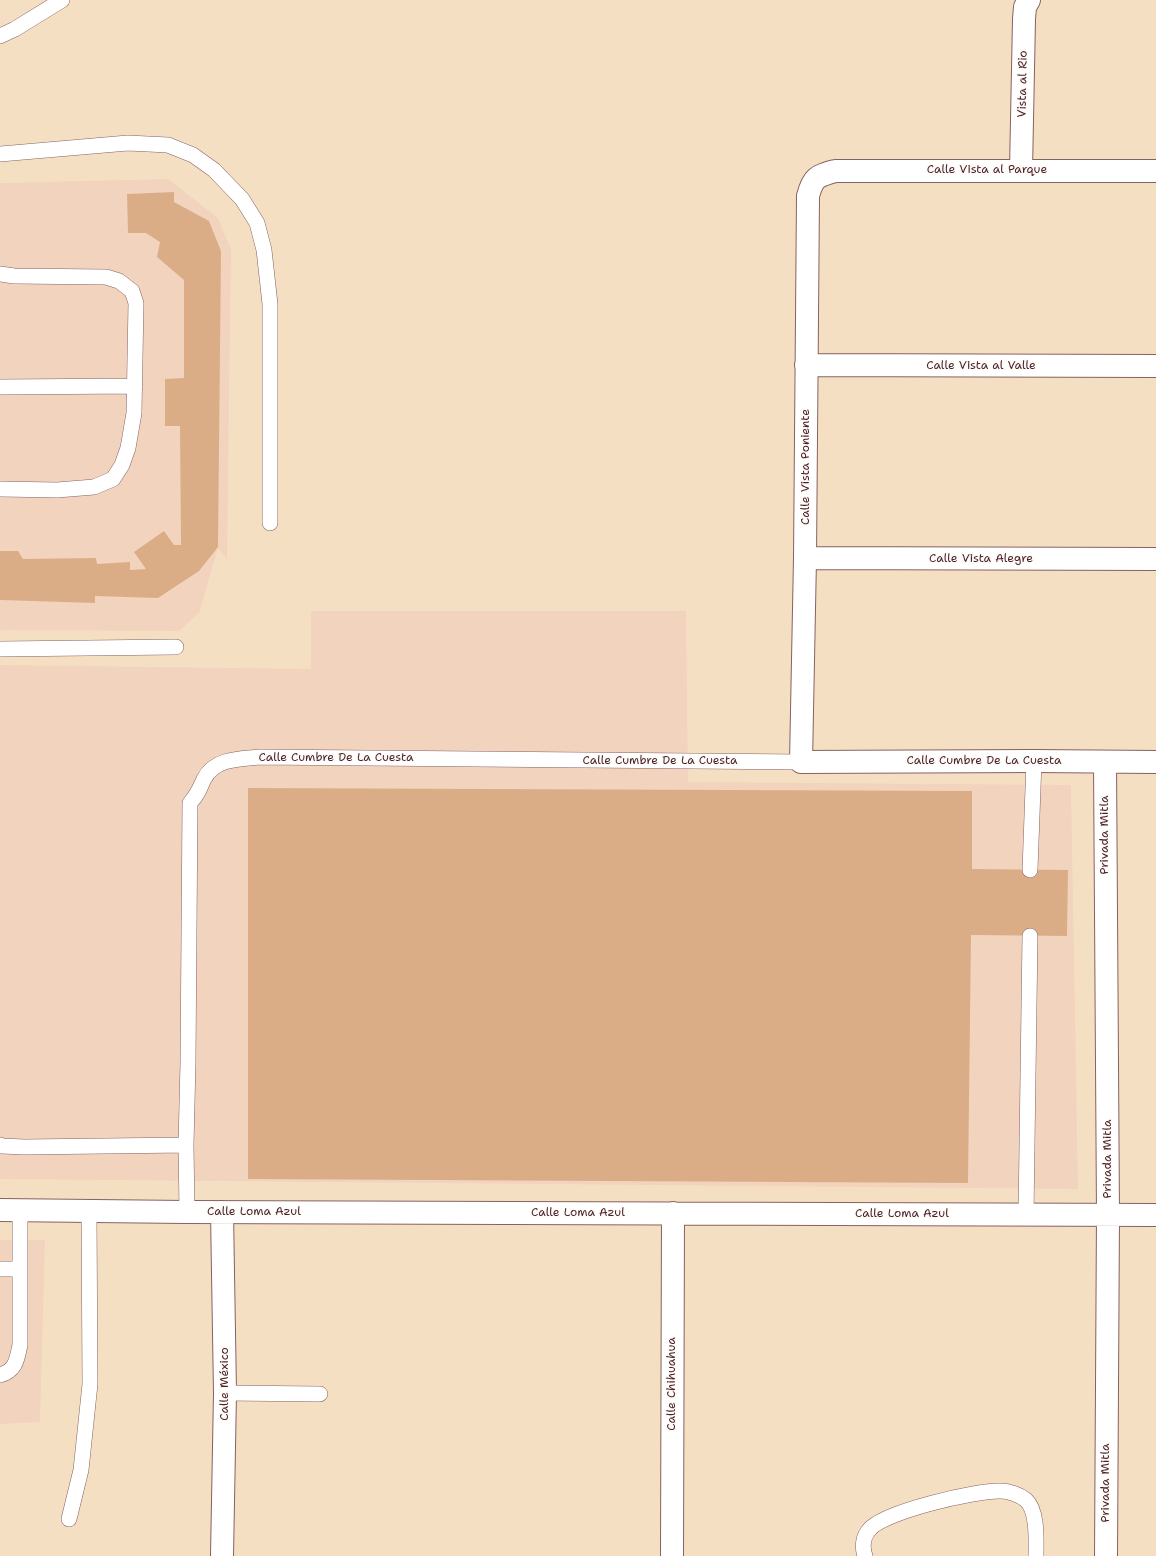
<!DOCTYPE html>
<html>
<head>
<meta charset="utf-8">
<style>
	body { margin:0 }
	canvas { display:block; background:#f5dfc3 }
</style>
</head>
<body>
<canvas width="1156" height="1556"></canvas>
<script>
const context = document.querySelector('canvas').getContext('2d');
context.lineJoin = 'round';
function paint(path, color) {
  context.fillStyle = color;
  context.fill(path, 'evenodd');
}
function stroke(path, color, width, dash) {
  context.strokeStyle = color;
  context.lineWidth = width;
  context.lineCap = dash ? 'butt' : 'round';
  context.setLineDash(dash || []);
  context.stroke(path);
}
function label(font, color, halo, rows, align = 'center') {
  context.font = font + ' "Shantell Sans",sans-serif';
  context.lineWidth = 3.5;
  context.setLineDash([]);
  context.textBaseline = 'middle';
  context.strokeStyle = halo;
  context.fillStyle = color;
  for (const [text, x, y, turn = 0] of rows) {
    context.save();
    context.translate(x, y);
    context.rotate((+turn || 0) * Math.PI / 180);
    context.textAlign = isNaN(turn) ? turn : align;
    if (halo) context.strokeText(text, 0, 0);
    context.fillText(text, 0, 0);
    context.restore();
  }
}
paint(new Path2D(`
	M168,179L218,218L231,249L227,559L218,548L199,613L179,631L0,630V183Z
	M311,611H686L688,782L1071,785L1078,1189L0,1179V665L311,669Z
	M0,1240H45L40,1422L0,1424Z`), '#f2d4be');
paint(new Path2D(`
	M174,192V202L209,221L221,251L218,547L199,571L158,598L95,596V603L0,600V551H18L23,559L96,558L97,564L130,562V570L146,569L134,552L164,531L174,545H181L180,426H165V379L184,378V280L157,257L160,242L146,233H128L127,194Z
	M248,788L972,791V869L1068,870L1067,936L971,935L968,1183L248,1179Z`), '#dbad87');
const lane = new Path2D(`
	M0,36L15,29L62,0
	M0,154L128,143L168,145L193,155L214,170L242,199L257,223L264,250L270,304V523
	M0,274L14,276L106,277L119,281L132,291L136,303L134,413L128,448L122,465L113,479L94,487L57,490L0,489
	M0,387L135,386
	M0,649L176,647
	M1030,870L1034,761
	M0,1145L2,1146L24,1147L186,1145
	M187,1212L186,1145L188,1062L190,803C198,794 199,790 204,779C215,758 239,759 260,757L801,762
	M1026,1215L1030,936
	M0,1269H19
	M0,1375C16,1371 17,1359 20,1345V1211
	M225,1393L320,1394
	M69,1519L81,1470L90,1384L89,1211
	M865,1556C862,1547 863,1537 869,1530C882,1512 977,1490 1001,1491C1009,1491 1020,1495 1026,1500C1038,1511 1036,1541 1036,1556`);
const street = new Path2D(`
	M1021,170L1024,19L1025,7L1029,0
	M1156,171H835C817,176 813,177 808,196L805,558L801,762L1034,761L1156,762
	M806,365L1156,366
	M805,558L1156,559
	M1105,762L1108,1215L1106,1556
	M0,1210L187,1212L1156,1215
	M222,1212L225,1393L222,1556
	M672,1556L673,1213`);
stroke(lane, '#866260', 16);
stroke(street, '#866260', 24);
stroke(lane, '#fff', 15);
stroke(street, '#fff', 22);
label('12px', '#4a1f2b', '#fdfcf7', [
	["Vista al Rio",1023,84,-89],
	["Calle Vista al Parque",987,170],
	["Calle Vista al Valle",981,366],
	["Calle Vista Poniente",806,467,-90],
	["Calle Vista Alegre",981,559],
	["Calle Cumbre De La Cuesta",336,758],
	["Calle Cumbre De La Cuesta",660,761],
	["Calle Cumbre De La Cuesta",984,761],
	["Privada Mitla",1105,835,-90],
	["Privada Mitla",1108,1159,-90],
	["Calle Loma Azul",254,1212],
	["Calle Loma Azul",578,1213],
	["Calle Loma Azul",902,1214],
	["Calle México",225,1384,-90],
	["Calle Chihuahua",672,1384,-90],
	["Privada Mitla",1106,1483,-90]
]);
</script>
</body>
</html>
